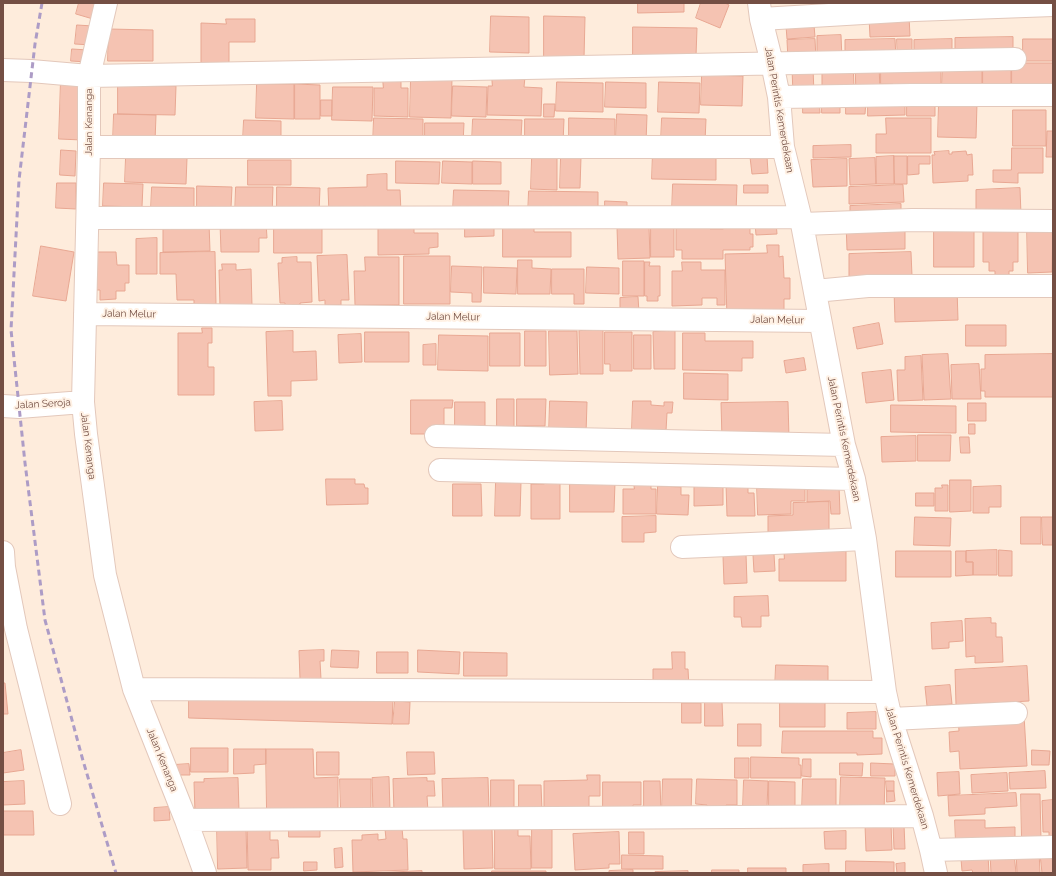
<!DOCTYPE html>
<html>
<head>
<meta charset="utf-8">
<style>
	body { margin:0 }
	#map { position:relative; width:1056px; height:876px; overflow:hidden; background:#feecdc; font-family:Raleway,sans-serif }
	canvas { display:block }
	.frame { position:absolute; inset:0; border:4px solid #744f44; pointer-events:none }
</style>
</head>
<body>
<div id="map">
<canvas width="1056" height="876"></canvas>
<div class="frame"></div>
</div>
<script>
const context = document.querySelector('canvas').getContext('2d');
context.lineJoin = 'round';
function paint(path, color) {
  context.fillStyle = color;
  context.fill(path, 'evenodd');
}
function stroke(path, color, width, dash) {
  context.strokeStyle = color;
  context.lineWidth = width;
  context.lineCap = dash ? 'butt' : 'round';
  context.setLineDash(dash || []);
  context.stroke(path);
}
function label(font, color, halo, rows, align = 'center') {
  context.font = font + ' Raleway,sans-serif';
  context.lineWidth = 4;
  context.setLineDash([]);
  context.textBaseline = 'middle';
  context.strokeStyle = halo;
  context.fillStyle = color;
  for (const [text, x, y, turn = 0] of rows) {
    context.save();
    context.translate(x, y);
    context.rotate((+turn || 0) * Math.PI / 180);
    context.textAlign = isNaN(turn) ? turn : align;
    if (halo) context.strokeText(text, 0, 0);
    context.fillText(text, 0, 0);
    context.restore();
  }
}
const building = new Path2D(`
	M79,3H97L93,19L76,14Z
	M638,3H684V12L638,13Z
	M701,3H725L729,5L720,28L696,18Z
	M491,16L529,17V53L490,52Z
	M544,16L585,17L584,59L544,58Z
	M909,16L910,36L870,37L869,17Z
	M226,19H255V42H229V65L201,64V23L226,24Z
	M77,25L93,26L91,45L75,44Z
	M814,25L815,37L787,39L786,26Z
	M633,27L697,28L696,56L633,55Z
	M109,29L153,30V61H108Z
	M841,35L842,59H817V36Z
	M1013,37V58H955V38Z
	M815,39L816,59L788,60L787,40Z
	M895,39L896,58L845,60V40Z
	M897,39H912V60H898Z
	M952,39V58L914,59V40Z
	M1023,39H1053V61H1023Z
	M72,49L88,50L87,62L71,61Z
	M983,62H1011V85H983Z
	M879,63L880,92L856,93L855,64Z
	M1012,63H1053V90H1012Z
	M853,64L854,86L822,94V65Z
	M943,64L982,65V92L942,91Z
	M881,65H941V91H893V84H881Z
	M813,67L814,94L793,95L792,68Z
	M702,75L743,76L742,106L701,105Z
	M492,76L525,77L524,87L542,88L541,116L487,115L488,86H492Z
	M411,78H452L451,118L410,117Z
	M61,79L84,80L82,140L59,139Z
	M383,79L401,80V88H408V117L374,116V88H383Z
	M557,82L603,83V112L556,111Z
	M606,82L646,83V108L605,107Z
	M659,82L700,83L699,113L658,112Z
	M257,84H294V119L256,118Z
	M295,84L320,85V119H295Z
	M118,85L176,86L175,115L118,114Z
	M453,86L487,87L486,117L452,116Z
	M333,87H373L372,121L332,120Z
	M822,98H840V113H822Z
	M803,99H819L820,113H803Z
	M321,100H332V116H321Z
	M868,100H905V115L868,116Z
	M907,100H935V116H907Z
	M846,101H866L865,114H846Z
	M939,102L977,103L976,138L938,137Z
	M544,104H555L554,117H544Z
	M1013,110H1046V146H1013Z
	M114,114L156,115L155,142L113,141Z
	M617,114L647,115L646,143L616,142Z
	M374,118L423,119V138L373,144Z
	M569,118L615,119V143L569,142Z
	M662,118L706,119L705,142L661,141Z
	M886,118H931V153H876V134H886Z
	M473,119L522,120L521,138L472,142Z
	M525,119H564L563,144L525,143Z
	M1053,119V157H1046L1047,131H1053Z
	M244,120L281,121V140H243Z
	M425,123H464L463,144L425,143Z
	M851,145V157L813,158V146Z
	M1012,148H1043V173H1018V183L993,182V170H1011Z
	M61,150L76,151L75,176L60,175Z
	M653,151L716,153V180L652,179Z
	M949,151V154H952V152L966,151L967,155L972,154L973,175H968V181L933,183L932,155H935L934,152Z
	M767,156L768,173L752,174L750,157Z
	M894,156V184H876V157Z
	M894,156H907V184H895Z
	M908,156H930V164H919V174L908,175Z
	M126,157L187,158L186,184L125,182Z
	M561,157H581L580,188H560Z
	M532,158H557V190L531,189Z
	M875,158L876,184L850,185L849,159Z
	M847,159V186L813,187L811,160Z
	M248,160H291V185H248Z
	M396,161L440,162L439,184L396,183Z
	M443,161L472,162V184L442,183Z
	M473,161L501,162V184H473Z
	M387,174V190H400L401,212L329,214L328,188L367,187V175Z
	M57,183H76V209L56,208Z
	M104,183L143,184L142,207L103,206Z
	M673,184L737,185L736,213L672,212Z
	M744,185H768V193H744Z
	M903,185L904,202L849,204V187Z
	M197,186L232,187L231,208L197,207Z
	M152,187L194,188V210L151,209Z
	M236,187H273L272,216H235Z
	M277,187L320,188L319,213L277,212Z
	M1020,188L1021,215L976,211V190Z
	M454,190L509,191L508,212L453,211Z
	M529,191L598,192V216L528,215Z
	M605,201L627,202V217H605Z
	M901,204V217L850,219V206Z
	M266,222L267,238H259V252H221L220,223Z
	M723,222H750V234H753V247H750V250H723V259H682V250H676V223H710V229H723Z
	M776,222L777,234L756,235L755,223Z
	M905,222V249L847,250L846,223Z
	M209,223L210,251L163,252V224Z
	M651,224H674V257H651Z
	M274,225H322V253H274Z
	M1027,225H1053L1052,272L1028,273Z
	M414,226V233H438V247L429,248V254L378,255V227Z
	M465,226H494V236L465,237Z
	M503,226H534V232H571V257H503Z
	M649,226L650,258L618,259L617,227Z
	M934,229H974V267H934Z
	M1018,229V262H1013V271H1009V278H995V271H989V262H983V230Z
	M157,238V274H136V239Z
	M767,245H779V257L783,256L784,278H790V299H784V316L727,318L725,254L767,253Z
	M41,246L74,252L66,301L33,296Z
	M95,252H116L117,265H129V283H125V291H116V299L100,300V290H96Z
	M215,252L216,305H194V300H177L176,274H160V253Z
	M911,252L912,276L849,278V254Z
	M347,255L349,300H341V305H325V300L319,301L317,256Z
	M404,256H450V304H404Z
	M297,257V262H311L312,302L300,303V307L285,308V303H280L278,263H282V258Z
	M365,257H399V305H355L354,271H365Z
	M518,260H532V268L551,269L550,294H518Z
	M623,261H644V296H623Z
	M645,262H650L649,266H660V296H658V301H647V296H645Z
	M682,262H701V270H725V305H717V298H702V305L672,306V271H682Z
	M222,264H236V270L251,269L252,306L220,307L219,270H222Z
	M452,266L482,267L481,302H472V293L451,292Z
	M484,267L517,268L516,294L484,293Z
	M587,267L619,268V294L586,293Z
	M552,269H584V304H574V294H552Z
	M957,288L958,320L895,322L894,290Z
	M638,297L639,312H620V298Z
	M879,323L883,344L857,349L853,328Z
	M966,325H1006V346H966Z
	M202,328H212V343H208V367H214V395H178V333H202Z
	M603,330V374H580L579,331Z
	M293,331V352L316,351L317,380L291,381V396H268L266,332Z
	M525,331H546V366H525Z
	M549,331H577L578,374L550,375Z
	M675,331V369H654L653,332Z
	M365,332H409V362H365Z
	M605,332H632V371H610V364H605Z
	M490,333H520V366H490Z
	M683,333H705V341H753V358H742V371L683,370Z
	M361,334L362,362L339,363L338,335Z
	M439,335L488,336V371L438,370Z
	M634,335H651V369H634Z
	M436,344V365H423V345Z
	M948,354L951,399L924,400L922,355Z
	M1053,354V397H985V391H981V369H985V355Z
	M921,356L923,400L898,401L897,370H905V357Z
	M804,358L806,370L786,373L784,361Z
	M979,364L981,399H952L951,365Z
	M891,370L894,400L866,403L862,373Z
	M684,373L728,374V400L684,399Z
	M497,399H514V428H497Z
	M517,399H546L545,426H517Z
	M411,400H453L452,408H444V434H411Z
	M282,401L283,430L255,431L254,402Z
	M550,401L587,402L586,434H549Z
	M633,401H651V405L664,406V402H673L672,413H667L666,431L632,430Z
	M455,402H485V430H455Z
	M788,402L789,438L722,439L721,403Z
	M968,403H986V421H968Z
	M891,405L956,406V433L891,432Z
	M969,424H975V434H969Z
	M918,435H951L950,461H918Z
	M916,436V461L882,462L881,437Z
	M960,437H969L970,453H961Z
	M326,479H355V484H364L365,488H368V504L327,505Z
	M544,480H560V519H531V484H544Z
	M950,480H971V511L950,512Z
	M496,481L521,482L520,516H495Z
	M570,481L615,482L614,512H570Z
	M634,483H651V489H656V514H623V489H634Z
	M748,483V493H754L755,516H727L726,484Z
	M453,484H481L482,516H453Z
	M723,484V505L694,506V485Z
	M757,484L805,486V501H791V514L758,515Z
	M839,485L840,514H831L830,501L807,502V486Z
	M942,485H948V511H935V488H942Z
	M658,486L681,487V495H689L688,515L657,514Z
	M1001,486V507H989V513H973V487Z
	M916,493H934V506H916Z
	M829,502V536L768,538V516L793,515V503Z
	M656,516V532L644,533V542H622V517Z
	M915,517L951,518L950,546L914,545Z
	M1021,517H1041V544H1021Z
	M1042,517H1053V545H1043Z
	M784,544L846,549V581H779V559H784Z
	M997,550V575H973V562H966V551Z
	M999,550L1012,551V576H999Z
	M896,551H951V577H896Z
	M956,551H966V562H973V575L956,576Z
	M746,554L747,583L724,584L723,556Z
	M774,554L775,571L754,572L753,555Z
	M768,596L769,616H761V627H742L741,617H734V597Z
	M991,618V623H996V637H1002L1003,662L975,663V656L966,657L965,619Z
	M962,621L963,641L949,642V648L932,649L931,623Z
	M324,650V661H320L321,679H300L299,651Z
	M332,650L359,651L358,668L331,667Z
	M418,650L460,652L459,674L418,672Z
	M377,652H408V673H377Z
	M464,652L507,653V676H464Z
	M672,652H685V669H688L689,687L653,688V669H672Z
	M776,665L828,666V690H775Z
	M1027,666L1029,701L956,705L955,670Z
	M3,683H5L8,714H3Z
	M950,685L952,704L927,706L925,687Z
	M189,695L393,700L392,724L189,718Z
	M780,698L825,699V727H780Z
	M395,701L410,702L409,724H393Z
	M705,702H722L723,726H705Z
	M682,703H701V723H682Z
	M876,712V729H847V713Z
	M1024,715L1027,766L960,769L959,751L950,752L949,732L959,731L958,718Z
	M738,724H761V746H738Z
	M783,731H873V738H882V754L857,755V753H782Z
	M191,748H228V772H191Z
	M234,749H266V764L254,765V773L234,774Z
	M266,749H313L314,778L338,777V809L267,813Z
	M21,750L24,770L3,773V753Z
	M1032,750L1050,751L1049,765H1032Z
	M317,752H339V775H317Z
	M407,752H434L435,774L408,775Z
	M751,757L799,758V765H801V778H751Z
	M735,758H749V778H735Z
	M803,759H811V777L802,776Z
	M840,763H863L862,776L840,775Z
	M871,763L895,764V776H871Z
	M189,764L190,775H174V765Z
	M1045,771L1046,788L1010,789L1009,773Z
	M959,772L960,794L938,796L937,773Z
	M1007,773L1008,791L972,793L971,775Z
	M587,775H600V796H589V811L544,812V781L587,780Z
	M389,777L390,811L373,812L372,778Z
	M841,777L885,778L884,813L840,812Z
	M238,778L239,811L195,813L194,782H204V779Z
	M427,778V781H434L435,796H427L428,812L394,813L393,779Z
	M488,778L489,810L443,811L442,779Z
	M340,779H371V810H341Z
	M663,779H692L691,813H662Z
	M697,779L737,780V805H726V813L707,812V805L696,804Z
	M803,779H836V813L802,812Z
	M491,780H514V810H491Z
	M744,780L768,781L767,808H743Z
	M24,781L25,804L3,805V782Z
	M644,781H660L661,812H644Z
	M769,781L795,782V812H769Z
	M886,781H894V791H887Z
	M603,782H641V805H633V812H603Z
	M519,785H541L542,810L519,811Z
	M887,791H894L895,801L887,802Z
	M1016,793L1017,806L985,808V814L949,816L948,796Z
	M1021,794H1040L1041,840L1022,841Z
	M1053,800V837H1049V832H1043L1042,801Z
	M169,807L170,820L154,821V808Z
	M3,811H33L34,835H3Z
	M955,820H985V828L1015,827V842L956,843Z
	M270,822V840H278L279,858H271V870H248L247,823Z
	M289,824H320V837H289Z
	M891,824L892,850L866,851L865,825Z
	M904,824L905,849H894L893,825Z
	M217,827H246L247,868L218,869Z
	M402,828L403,839H407L408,870L353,872L352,840H362V835L378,834V840L386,839L385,829Z
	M492,828L493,868L464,869L463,829Z
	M495,828H518V836H530L531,869H495Z
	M532,828H552V868H532Z
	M846,831V849H825L824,832Z
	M619,832L620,864H609V868L575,870L573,834Z
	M629,832H644V854H629Z
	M342,848L343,867L335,868L334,849Z
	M1039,850L1040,873H1017L1016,851Z
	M1014,853L1016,873H991L990,854Z
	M1053,853V873H1042L1040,854Z
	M622,855L663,856V869H622Z
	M988,855L989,873H973L972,870L962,871L961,859Z
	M846,861L894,862V873H846Z
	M304,862H317V870L304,871Z
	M905,863V873H897L896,864Z
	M829,864V873H803V865Z
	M748,868H786V873H748Z
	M633,870V873H609V871Z
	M712,870H739V873H712Z
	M422,871V873H373Z
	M492,871H546V873H492Z
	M688,871V873H655V872Z`);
paint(building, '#f5c3b2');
stroke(building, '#e8a792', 1);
const minor = new Path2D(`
	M106,3L89,76V147L83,402L86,434L105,575L134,689L186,820L205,873
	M759,3L761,19L772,63L779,97L783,147L802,224L844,445L854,479L865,539L885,692L891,719L922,816L931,850L936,873
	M761,19L914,10L1053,5
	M3,70L31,71L89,76L1015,59
	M779,97L912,95H1053
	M89,147H783
	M88,218L800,217
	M802,224L912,220L1053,221
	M815,291L868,286H1053
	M85,314L820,321
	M3,406L19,407L83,402
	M436,436L844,445
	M440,470L854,479
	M682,547L865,539
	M3,552L4,567L16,629L60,804
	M134,689L885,692
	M891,719L1016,713
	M186,820L922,816
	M931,850L1053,847`);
stroke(minor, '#e3c8bb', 24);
stroke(minor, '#fff', 22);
stroke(new Path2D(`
	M42,3L35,44L19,180L11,330L25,463L45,620L82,757L116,873`), '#ad9cc6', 3, [6, 4]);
label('10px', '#744f44', '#fff1e4', [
	["Jalan Perintis Kemerdekaan",779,110,80],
	["Jalan Kenanga",89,122,-90],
	["Jalan Melur",129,314,1],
	["Jalan Melur",453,317,1],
	["Jalan Melur",777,320,1],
	["Jalan Seroja",43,404,-3],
	["Jalan Perintis Kemerdekaan",844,439,78],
	["Jalan Kenanga",88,446,83],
	["Jalan Kenanga",162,760,68],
	["Jalan Perintis Kemerdekaan",907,768,73]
]);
</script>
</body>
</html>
